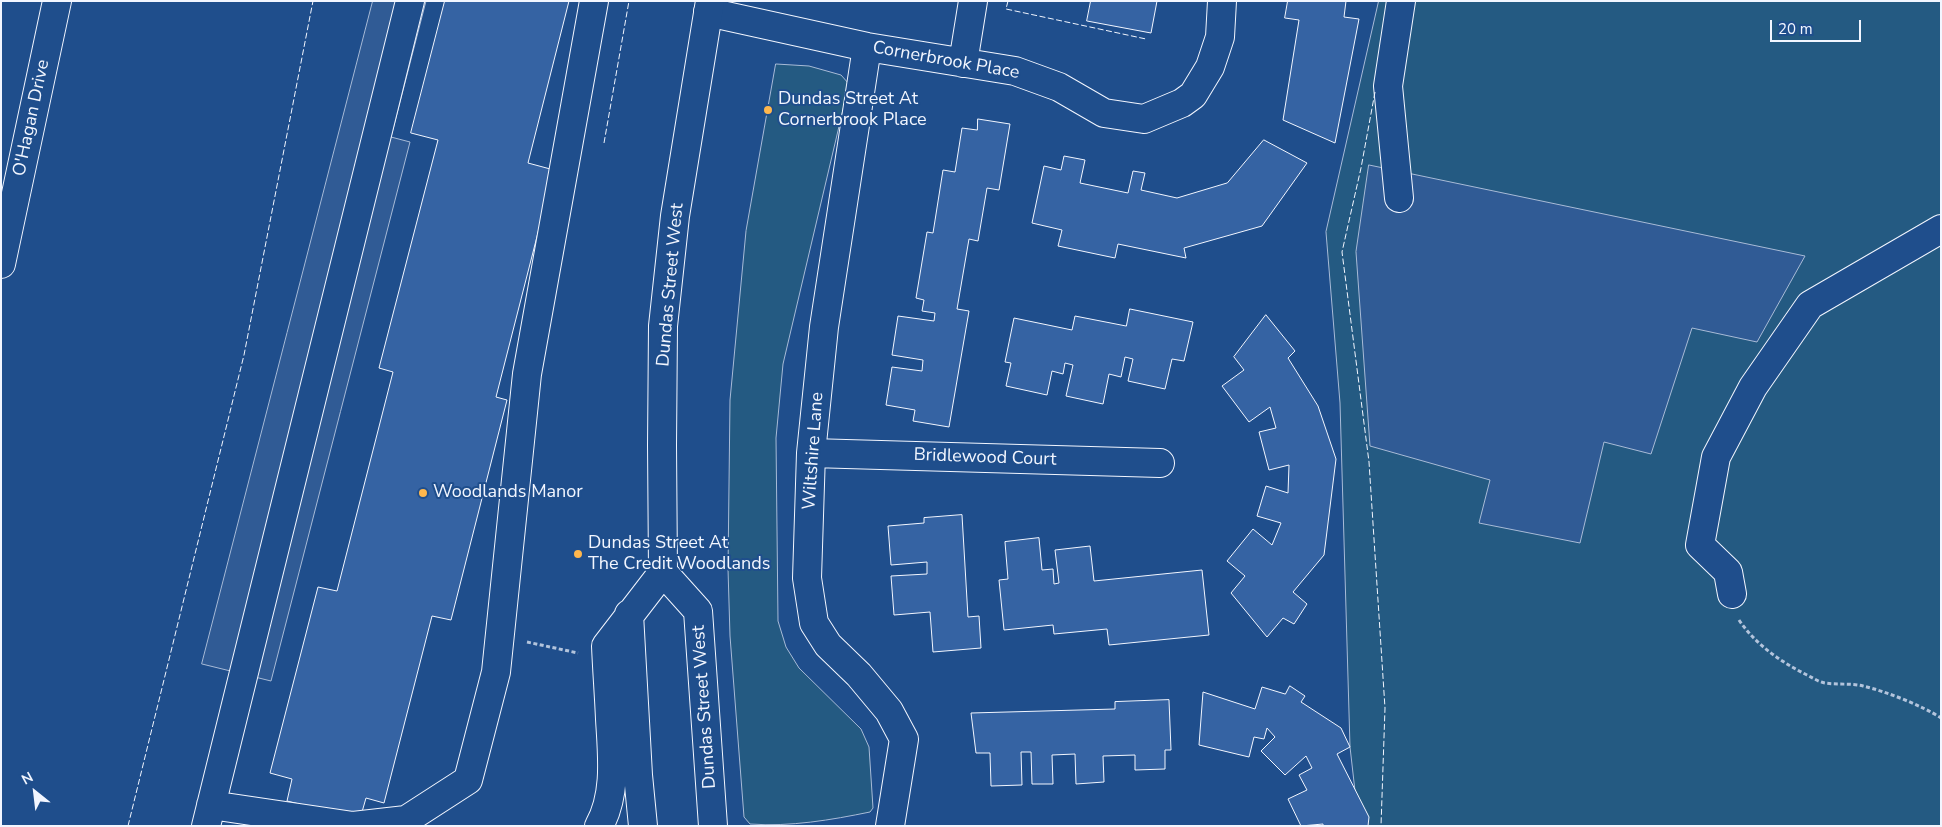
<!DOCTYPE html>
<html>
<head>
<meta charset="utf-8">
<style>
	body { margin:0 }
	#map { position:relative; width:1942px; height:827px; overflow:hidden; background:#1f4e8c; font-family:"Nunito Sans",sans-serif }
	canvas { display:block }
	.frame { position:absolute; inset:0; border:2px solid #f2f6ff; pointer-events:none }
	.north { position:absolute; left:10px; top:767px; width:50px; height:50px; -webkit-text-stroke:4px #1f4e8c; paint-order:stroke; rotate:331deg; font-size:14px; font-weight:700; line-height:20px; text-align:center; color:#f2f6ff }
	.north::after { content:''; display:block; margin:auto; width:18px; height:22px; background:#f2f6ff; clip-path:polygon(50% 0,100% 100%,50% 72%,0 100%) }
	.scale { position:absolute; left:1770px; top:20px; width:91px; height:22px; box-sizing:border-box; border:2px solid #f2f6ff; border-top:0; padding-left:6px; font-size:15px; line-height:18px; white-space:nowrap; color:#f2f6ff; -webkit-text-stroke:4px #1f4e8c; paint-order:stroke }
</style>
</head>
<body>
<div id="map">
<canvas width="1942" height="827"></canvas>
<div class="frame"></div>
<div class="north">N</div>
<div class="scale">20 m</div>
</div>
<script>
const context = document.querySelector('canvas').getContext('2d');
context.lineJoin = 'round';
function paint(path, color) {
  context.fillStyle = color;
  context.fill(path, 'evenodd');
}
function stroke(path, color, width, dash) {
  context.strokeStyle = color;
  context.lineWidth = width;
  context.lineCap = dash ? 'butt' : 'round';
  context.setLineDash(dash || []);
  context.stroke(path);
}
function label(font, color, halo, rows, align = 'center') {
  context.font = font + ' "Nunito Sans",sans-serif';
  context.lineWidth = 4;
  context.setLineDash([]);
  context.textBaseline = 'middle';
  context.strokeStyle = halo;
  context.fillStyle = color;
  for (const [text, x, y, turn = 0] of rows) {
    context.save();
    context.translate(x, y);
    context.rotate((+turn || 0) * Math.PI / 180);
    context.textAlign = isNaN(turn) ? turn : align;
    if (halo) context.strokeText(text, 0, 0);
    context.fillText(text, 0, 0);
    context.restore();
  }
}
const green = new Path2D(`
	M1379,1H1941V826H1359L1350,747L1340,403L1326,232Z
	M776,64L809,66L841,75L849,84L783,364L776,438L778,621L786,647L799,668L861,729L869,747L873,808L870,812C831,820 790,827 750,824L744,817L730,636L728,569L730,400L746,231Z`);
paint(green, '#245a82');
stroke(green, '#a8bbd7', 1);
const parking = new Path2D(`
	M373,1H426L391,137L410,142L271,681L202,664Z
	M1369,165L1805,256L1757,342L1692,328L1651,454L1604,442L1580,543L1479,523L1490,480L1370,446L1356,252Z`);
paint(parking, '#305b95');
stroke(parking, '#a8bbd7', 1);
const building = new Path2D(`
	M445,1H569L528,163L554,170L496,397L507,400L451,620L432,616L384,803L366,798L360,819L287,801L292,779L270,773L318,587L337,591L393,372L379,368L438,140L411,133Z
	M1091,1H1157L1151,33L1087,21Z
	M1288,1H1346L1344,17L1359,19L1335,143L1283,120L1299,20L1285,18Z
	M978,119L1010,124L999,190L987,188L978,241L969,239L957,309L969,311L949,427L913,421L915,410L886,405L892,367L922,371L923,360L892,355L898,316L934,321L935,313L922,311L924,300L916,298L927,232L933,233L943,170L955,172L962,128L977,130Z
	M1264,140L1307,163L1262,226L1184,248L1186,258L1118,244L1115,258L1058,246L1062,230L1032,223L1044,166L1061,170L1064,156L1085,160L1080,183L1128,193L1133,171L1145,173L1141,190L1177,198L1227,183Z
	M1130,309L1193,322L1184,361L1172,359L1165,389L1128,381L1133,359L1125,357L1121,377L1109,374L1103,404L1066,396L1073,365L1065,363L1063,374L1052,371L1047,395L1006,386L1011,363L1005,362L1014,318L1072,330L1075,316L1126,326Z
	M1266,315L1295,351L1288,358L1318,406L1336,459L1324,555L1293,592L1307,604L1294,624L1283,618L1267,637L1231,593L1245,576L1227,561L1253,529L1272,545L1281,523L1257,516L1266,486L1288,493L1289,465L1269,470L1259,432L1276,428L1270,407L1249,422L1222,386L1244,370L1234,357Z
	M962,515L968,617L979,616L981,648L933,652L930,612L894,615L891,576L927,574V562L891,565L888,526L924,523V518Z
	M1039,538L1042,570L1053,569L1054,584L1059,583L1055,550L1090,546L1094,581L1202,570L1209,635L1109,645L1107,629L1054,634L1053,625L1004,630L999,580L1008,579L1005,542Z
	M1290,686L1305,696L1301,702L1341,728L1350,747L1337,754L1369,817L1368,826H1323V824L1301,826L1288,799L1307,790L1299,775L1312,768L1306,756L1285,775L1261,751L1275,737L1267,728L1264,739L1254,737L1249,757L1199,745L1203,692L1255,709L1262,687L1285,694Z
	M1169,700L1171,750H1165V769L1135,770V755L1103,756L1104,782L1076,784L1075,754L1052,755L1053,784H1032L1031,752H1021L1022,785L991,786L990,753H976L971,713L1115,709V702Z`);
paint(building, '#3563a3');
stroke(building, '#f2f6ff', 1);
const minor = new Path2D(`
	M708,12L867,47L1015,71L1059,87L1104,113L1144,119L1182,103L1193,95L1210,67L1220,37L1222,1
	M867,47L824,327L811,453L807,578L814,623L828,645L859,675L889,711L904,739L890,826
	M963,63L973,1
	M1399,198L1388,86L1401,1
	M1,264L57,1
	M811,453L1160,463
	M1732,594L1728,572L1700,545L1716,457L1753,387L1810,305L1941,229
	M211,805L353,826L406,820L468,780L496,672L527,374L594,1
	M206,826L410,1`);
const major = new Path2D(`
	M663,572L698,611L713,826
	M629,614L638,775L643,826
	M599,826C617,794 612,754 610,719C609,695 607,670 606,646L663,572L662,445L663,326L675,216L710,1`);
stroke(minor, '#f2f6ff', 30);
stroke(major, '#f2f6ff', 30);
stroke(new Path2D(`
	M1739,620C1756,645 1781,662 1807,675C1813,678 1819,682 1825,683C1837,685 1851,683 1863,686C1885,691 1923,706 1941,718
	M527,642L578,653`), '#b3c4dc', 3, [4, 2.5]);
stroke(minor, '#1f4e8c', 28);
stroke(major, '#1f4e8c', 28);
stroke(new Path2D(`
	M1008,1L1006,9L1146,39
	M1375,92L1361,168L1342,252L1369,462L1385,708L1381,826
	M604,143L629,1
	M128,826L244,355L313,1`), '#f2f6ff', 1, [6, 2.5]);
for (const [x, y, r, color] of [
	[768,110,5,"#ffb74d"],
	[423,493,5,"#ffb74d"],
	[578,554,5,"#ffb74d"]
]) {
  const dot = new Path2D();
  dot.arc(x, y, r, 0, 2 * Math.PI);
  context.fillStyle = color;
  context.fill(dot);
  stroke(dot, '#1f4e8c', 2);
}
label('18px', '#f2f6ff', '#1f4e8c', [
	["Cornerbrook Place",946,61,10],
	["O'Hagan Drive",32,118,-78],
	["Dundas Street West",671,285,-85],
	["Wiltshire Lane",814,451,-86],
	["Bridlewood Court",985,458,2],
	["Dundas Street West",705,707,-94]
]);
label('18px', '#f2f6ff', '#1f4e8c', [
	["Dundas Street At",778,100],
	["Cornerbrook Place",778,121],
	["Woodlands Manor",433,493],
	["Dundas Street At",588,544],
	["The Credit Woodlands",588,565]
], 'left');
</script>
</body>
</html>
